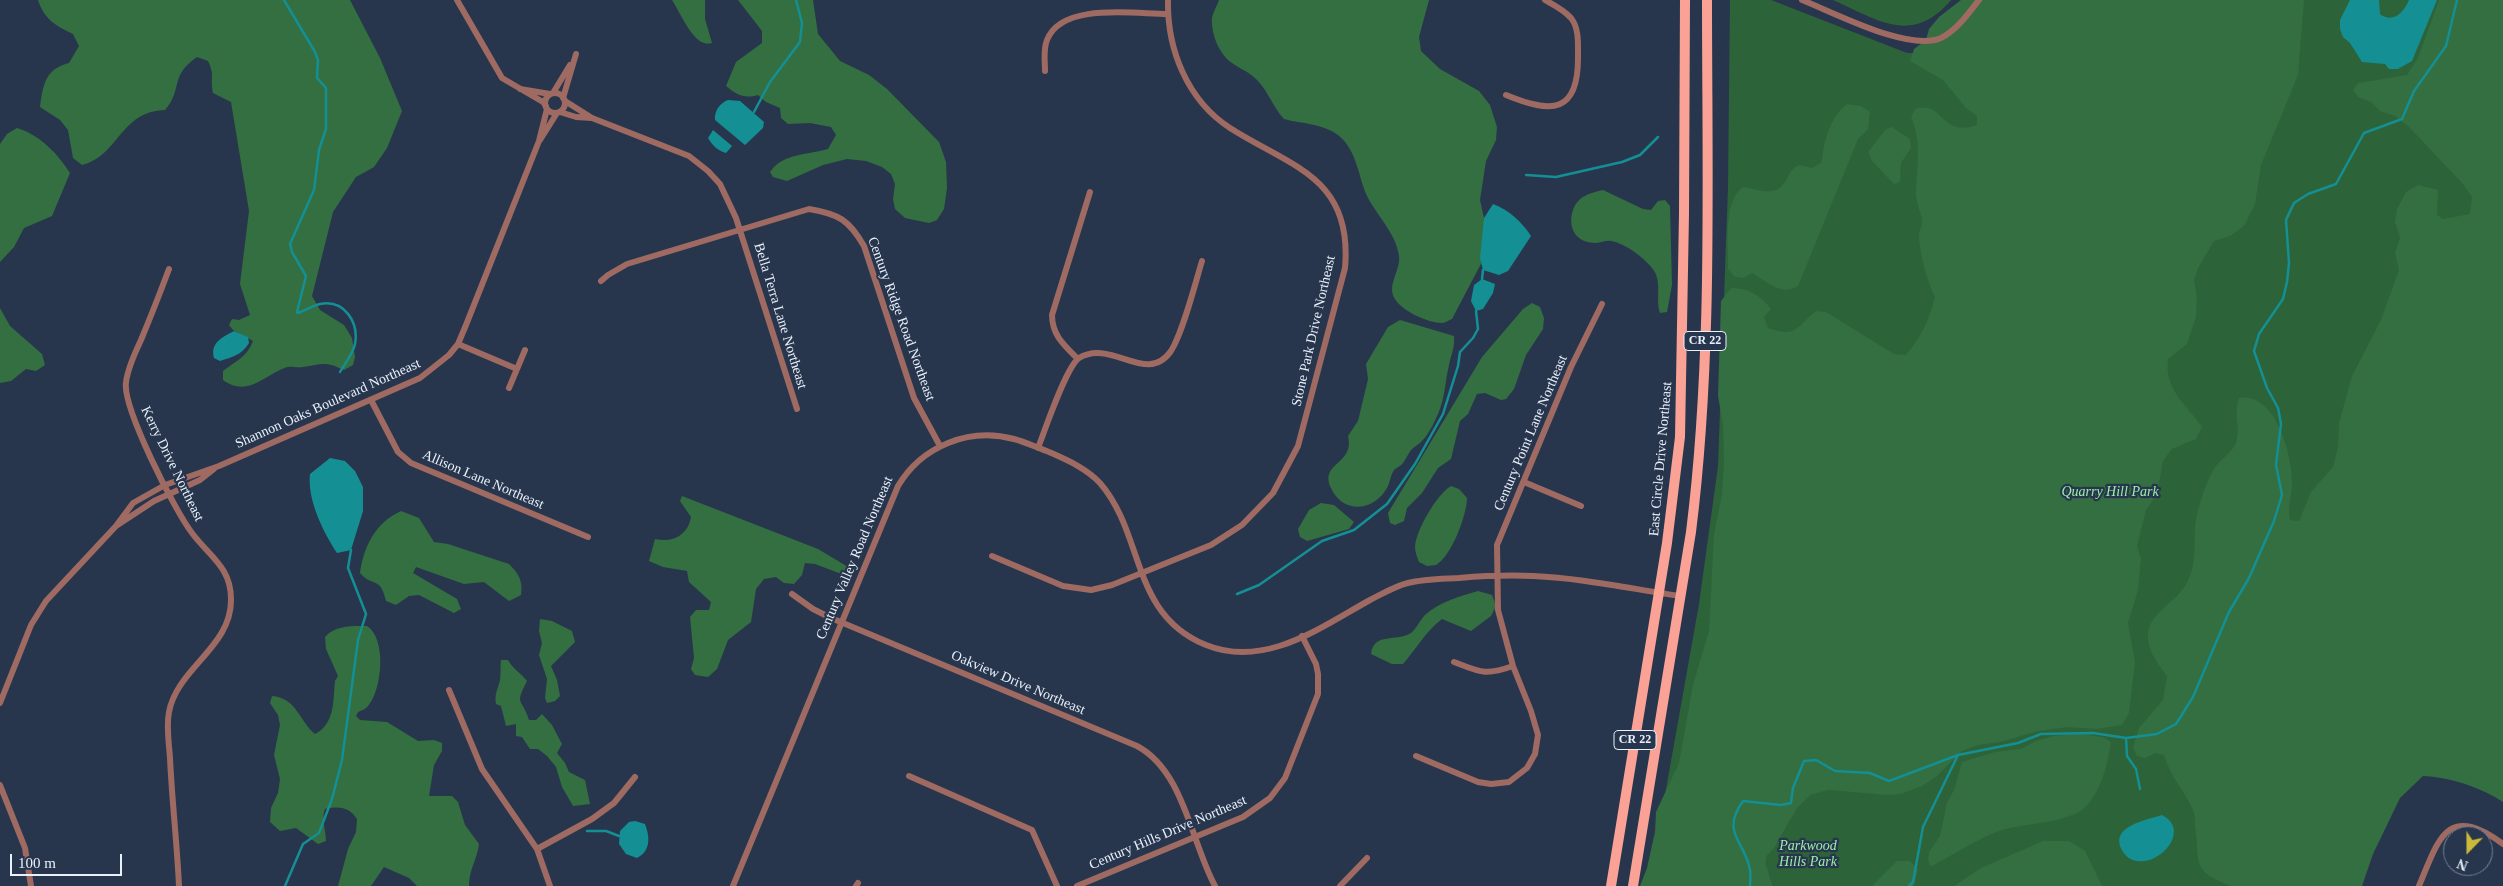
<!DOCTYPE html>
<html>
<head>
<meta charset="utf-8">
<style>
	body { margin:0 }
	#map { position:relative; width:2503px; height:886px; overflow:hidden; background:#28364d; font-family:Georgia,serif }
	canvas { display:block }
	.north { position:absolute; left:2443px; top:826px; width:50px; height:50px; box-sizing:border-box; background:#28364d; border:1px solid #758193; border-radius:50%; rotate:202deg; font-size:14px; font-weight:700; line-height:20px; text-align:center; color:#e9f1fc }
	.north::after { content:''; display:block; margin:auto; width:18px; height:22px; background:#cbba39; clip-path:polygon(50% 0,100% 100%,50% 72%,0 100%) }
	.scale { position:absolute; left:10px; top:854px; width:112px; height:22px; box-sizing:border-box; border:2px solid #e9f1fc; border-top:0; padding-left:6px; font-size:15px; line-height:18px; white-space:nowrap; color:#e9f1fc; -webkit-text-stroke:4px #28364d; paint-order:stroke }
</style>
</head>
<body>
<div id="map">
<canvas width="2503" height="886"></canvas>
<div class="north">N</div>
<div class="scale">100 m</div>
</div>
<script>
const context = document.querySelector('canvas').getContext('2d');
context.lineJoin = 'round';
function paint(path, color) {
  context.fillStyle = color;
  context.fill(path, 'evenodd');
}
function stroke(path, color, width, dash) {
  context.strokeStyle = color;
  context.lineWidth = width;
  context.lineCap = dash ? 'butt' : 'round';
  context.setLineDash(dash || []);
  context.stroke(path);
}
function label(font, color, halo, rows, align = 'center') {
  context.font = font + ' Georgia,serif';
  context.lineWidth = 4.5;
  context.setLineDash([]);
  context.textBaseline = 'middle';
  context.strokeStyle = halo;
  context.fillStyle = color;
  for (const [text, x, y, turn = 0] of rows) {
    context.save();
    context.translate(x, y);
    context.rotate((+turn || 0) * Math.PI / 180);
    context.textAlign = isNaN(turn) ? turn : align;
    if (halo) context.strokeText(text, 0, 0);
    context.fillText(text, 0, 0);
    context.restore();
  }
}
paint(new Path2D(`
	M1730,0H1771L1907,53H1926L1994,0H2503L2409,748L2353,886H1773L1766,864L1767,856L1790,820L1663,806L1699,604L1718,466L1728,187Z
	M1833,0H1951C1912,46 1878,20 1833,0Z`), '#2d6338');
paint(new Path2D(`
	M38,0H350L380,58L402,111L387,148L374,167L356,177L333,212L312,296L320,310L344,325L352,338L355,357L353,365L344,370C325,361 322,364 303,367C297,368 292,366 287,367C264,375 248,398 223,380V371C236,361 247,357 253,341L233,330L229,325L232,319L239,320L250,315L240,284L249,211L231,102L213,93C210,79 215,75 208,61L197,57C169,76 183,90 165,110C120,111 119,156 82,165L73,158L68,130L60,120L40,107C43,85 45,69 69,63L79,46L73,34C56,26 44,19 38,0Z
	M672,0H705V19L712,43C694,49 681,13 672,0Z
	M738,0H813L818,34L840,61L869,75L887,89L939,142L946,162L947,188L944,209L937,220L929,223L905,218L895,209L893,199L895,184L891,174L882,167L866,161L847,159L823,165L787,181L773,177L770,172C783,153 807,155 828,149L836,135L831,127L810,123L788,124L781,118L780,108L766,102L758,95C744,99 737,95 726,86L736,62L762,43V31Z
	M1219,0H1429L1419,37L1421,51L1440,69L1479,91L1490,105L1497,127L1496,140L1486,161L1480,200L1486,227L1484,258L1452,319C1449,320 1445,323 1442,323C1428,323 1402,311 1395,299C1386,286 1401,270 1399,256C1396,233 1377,216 1367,196C1358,176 1357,150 1338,135C1321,123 1303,124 1284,119C1273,107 1269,93 1258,81C1250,72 1242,70 1232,63C1219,54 1211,34 1212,18C1213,12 1217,6 1219,0Z
	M1961,0H2304L2298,75L2261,165L2255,204L2244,226L2230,236L2214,241L2198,268L2194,281L2197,297L2196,317L2187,344L2168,359C2164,390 2186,404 2202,427L2196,439L2172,449L2163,461L2157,494L2146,510L2137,546L2141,558L2138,590L2128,623L2135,662L2129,713L2122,725L2096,729L2068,727L2038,731L2000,742L1978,745L1962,751L1937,776L1922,786L1901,794L1888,795L1828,790L1810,795L1797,808L1774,848L1767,856L1766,864L1773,886H1640L1647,868L1655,832L1656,812L1679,763L1693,685L1709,631L1714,534L1722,494L1724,462L1723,425L1718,396L1721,301L1731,288C1749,288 1760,295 1771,309L1764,317L1768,328C1797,338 1795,328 1816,311L1826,312L1894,354L1906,355C1921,337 1929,320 1935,297C1927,281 1919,252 1919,234C1920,229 1923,223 1922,219C1920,210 1916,203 1916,193C1917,166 1922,142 1911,117L1915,109C1938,102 1939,122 1957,127C1963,129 1971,127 1977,125V116L1966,108L1943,80L1910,61L1914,49L1926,40L1929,29L1939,17Z
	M2439,0H2503V802C2480,787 2450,777 2423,776L2400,798L2373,854L2362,886H2232C2190,872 2200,861 2195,825C2195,820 2195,814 2193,810C2184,790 2171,778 2164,755L2155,753L2145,758L2137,756L2133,747L2139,728L2163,700L2167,676C2158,664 2146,649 2148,632C2152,610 2181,601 2190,576C2197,557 2193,538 2196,519C2199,504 2206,482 2214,469C2219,460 2232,453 2236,443C2241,427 2233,416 2239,398C2276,392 2292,454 2292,483C2292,496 2287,507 2290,520L2299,521L2311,492L2333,467L2338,447L2339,423L2352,376L2381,320L2399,270L2395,253L2400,238L2395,222L2397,209L2406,192L2418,185L2438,190L2437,215L2443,219L2470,214L2472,197L2463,184L2409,127L2395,116L2380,111L2371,102L2358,97L2353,90L2358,83L2407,75L2418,58Z
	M1847,104L1861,106L1870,112L1868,129L1858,139L1798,286C1781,297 1767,281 1752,273L1743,278L1735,277L1728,269C1729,244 1722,203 1743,187C1755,189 1772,196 1782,186C1789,177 1789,170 1799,165L1812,168L1822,162C1823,142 1831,116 1847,104Z
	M1892,127L1910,139L1911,148L1901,163L1900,182L1894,184L1872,161L1868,152L1886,129Z
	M17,128C40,135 57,153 70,173L52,216L24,228L14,247L0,262V144L7,134Z
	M1603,190L1643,209L1651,210L1658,201L1665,200L1670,206L1672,285L1667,312L1660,313C1655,299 1663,281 1652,268C1644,258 1625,243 1611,241C1606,240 1601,243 1596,243C1576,243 1567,228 1573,210C1578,196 1590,193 1603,190Z
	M1532,303L1540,307L1544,318L1543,329L1526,355L1514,389L1506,399L1501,400L1485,393L1477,394L1468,414L1460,421L1451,459L1438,468L1422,493L1407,508L1404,521L1395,525L1390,523L1388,513L1482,357L1523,309Z
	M0,308L10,326L42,354L45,365L36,371L26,369L11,381L0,383Z
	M1400,320L1454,336C1455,347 1451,355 1449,365C1445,382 1445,398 1438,414C1434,423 1428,436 1420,443C1417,445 1414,447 1411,450C1408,454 1406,459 1403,463C1401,466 1397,467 1394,470C1390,476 1390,485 1385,491C1371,512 1342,513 1331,488C1319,462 1355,465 1348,436L1358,421L1368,379L1366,364L1388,327Z
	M1451,486L1459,489L1467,498C1467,515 1451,557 1436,565L1427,566L1419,562C1417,557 1415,552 1415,547C1416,530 1437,494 1451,486Z
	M682,496L818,549L848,567L844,575L815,564L805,563L802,575L794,584L784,583L776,577L764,579L756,589L751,622L728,640L717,669L708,677L695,675L691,669L694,658L690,617L696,610H709L711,602L689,582L687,571L663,567L649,561L655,539C673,543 688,535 691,517L680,501Z
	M1321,503L1334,505L1354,522L1349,529L1307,541L1300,537L1298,529L1309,510Z
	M401,511L419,518L434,542L448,544L509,564C519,574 523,581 521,595L509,601L484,582L464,584L416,567L413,573L457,599L461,609L454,613L419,595L409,596L396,605L386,601C380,575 373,588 360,573C364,546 375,523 401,511Z
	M1478,591L1492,595L1496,606L1491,616L1471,631L1442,619C1425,632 1417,648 1403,664H1392L1371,654C1373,632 1397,642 1411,633C1417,628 1420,620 1425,615C1439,602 1461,596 1478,591Z
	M540,619L552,621L572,631L575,642L551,666L557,680L560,696L555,701L547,703L545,698L547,679L539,655L542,643L539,631Z
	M367,626C387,639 382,690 368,706C366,709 362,710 358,712L356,716L360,720L387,722L418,741L434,740L442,743V751L434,765L429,796H452L458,802L465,825L479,844C477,860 469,869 469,886H417L409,878L384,867L371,886H338L348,849L356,832L357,819C349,807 339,806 325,809C321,818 326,831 326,841L318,844L296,828L280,831L270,822L271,808L278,793L280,779L274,755L280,725L278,715L270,703L272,696C297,698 299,721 315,734C335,724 333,701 335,681L338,676L326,649L325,637C335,625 353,626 367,626Z
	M501,660H508C513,669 521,673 527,681C514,706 522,697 529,720H536L542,714L552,725L562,744L557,753L565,763L569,772L585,780L590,804L573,806L562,787L556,767L547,756L538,749H530L522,737L516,736V724L506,726L501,706L496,704C494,694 498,689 500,680C501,674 500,667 501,660Z
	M2080,734L2103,737L2111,742C2108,764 2099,802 2077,813C2056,823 2029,823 2006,829C1983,835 1955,854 1934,865L1930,866L1928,860L1929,852L1940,836L1947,803L1954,790L1962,762L1995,752L2021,749L2036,741L2053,736Z
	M2043,841H2069L2085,851L2102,886H1954L1981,868Z
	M1897,861H1910L1918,869L1914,886H1872Z`), '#336f40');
paint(new Path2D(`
	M2350,0H2379L2380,14C2393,24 2404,12 2409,0H2437L2412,61L2398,69H2389L2385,64L2362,62L2350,43L2343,37L2340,29V20Z
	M728,100L740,101L764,122L763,128L745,145L715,120C714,111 720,103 728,100Z
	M713,130L732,146L726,153C718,151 712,145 708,138Z
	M1493,204C1509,210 1522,222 1531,236L1508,271L1499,275L1483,270L1480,258L1484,218Z
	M1482,279L1495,284L1493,293L1483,309L1476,311L1471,301L1474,285Z
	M234,331L248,337L249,343C242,355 232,357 220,361L214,358C210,343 222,337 234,331Z
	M330,458L345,461L355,471L363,487V511L351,550L337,553C323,532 307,499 310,474Z
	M2162,815C2191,830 2161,865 2137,861C2130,860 2125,856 2122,850C2109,826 2147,820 2162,815Z
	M635,821L645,824C650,837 651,851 637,858L626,854L619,844L620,831L629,822Z`), '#148f94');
stroke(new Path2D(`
	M284,0L315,52L318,60L317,78L326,88V129L319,150L314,190L290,244L292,252L306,276L297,312L298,313C306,310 312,306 320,304C344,299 359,322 355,344C353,354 345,363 340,372
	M754,112L770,82L800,42L802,23L796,0
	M1526,175L1556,177L1622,162L1640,155L1658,137
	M1482,279L1483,270
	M1237,594L1259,585L1322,541L1354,530L1387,504L1415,464L1443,414L1458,366L1460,352L1473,338L1478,329L1476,311
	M2126,738L2127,756L2136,769L2140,789
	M587,831H606L619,836
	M285,886L303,844L319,833L332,799L342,760L358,640L366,614L348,568L351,550
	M1750,886C1750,881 1751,875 1750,870C1745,841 1720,833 1743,801L1781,805L1791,803L1793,788L1804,761L1816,760L1835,771L1870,773L1889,781L1958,755L2018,743L2041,734L2093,733L2126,738L2157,734L2176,724L2193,697L2229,612L2249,578L2274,521L2282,495L2276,465L2281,424L2278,408L2267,388L2254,351L2259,334L2283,299L2287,282L2289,263L2286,220L2294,203L2308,194L2336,184L2364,133L2402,119L2414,91L2446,46L2457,0
	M1909,886L1913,882L1923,827L1958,755`), '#148f94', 2.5);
stroke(new Path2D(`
	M457,0L502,78L543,102L546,106
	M1802,0C1835,13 1908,52 1941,38C1957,30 1968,14 1979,0
	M1045,71C1045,61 1043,50 1047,40C1062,2 1134,14 1167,14
	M520,89L550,94
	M553,93L570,65
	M545 103a10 10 0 1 1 20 0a10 10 0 1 1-20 0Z
	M1506,95C1552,114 1579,114 1578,55C1578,43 1579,28 1571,18C1564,10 1554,5 1545,0
	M563,98L576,54
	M565,101L592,118L689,156L708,171L720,184L736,218L797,409
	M560,112L576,117L592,118
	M540,140L557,113
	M169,269C160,293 151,316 141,340C135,353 128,367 126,382C122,407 175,511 192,533C209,556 231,567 231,599C232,647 177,668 169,712C166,727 169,743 170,758C172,801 177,843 179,886
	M601,281L608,275L627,264L809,209C839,214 849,220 864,246L914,398L940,446
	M458,344L517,369
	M1078,359C1064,345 1052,335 1052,315L1090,192
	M509,388L525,350
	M371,400L398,452L411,463L588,537
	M1038,448C1045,430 1066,367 1079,358C1111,338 1147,386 1171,351C1183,332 1195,284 1202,261
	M1524,482L1581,506
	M116,526L133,503L165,485L219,466L420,378L449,355L458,344L466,325L539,141L547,109
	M992,556L1063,586L1091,590L1112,585L1211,545L1242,525L1273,493L1298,446L1345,268C1353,177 1291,167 1230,128C1187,100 1167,49 1168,0
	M792,594L813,609L831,618L1137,746C1184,771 1191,842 1215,886
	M1454,662C1480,672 1485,676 1513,666
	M449,690L482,769L537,849L550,886
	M0,703L31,625L46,601L116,526L154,501L200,480L214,469
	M1416,756L1478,782L1491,784L1509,782L1527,768L1535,754L1538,735L1531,711L1513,666L1498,610L1497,545L1571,367L1602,304
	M909,776L1032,830L1057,886
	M0,785L25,848L31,886
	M537,849L592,819L614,803L635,777
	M733,886L898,486C922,446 969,427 1014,439C1026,442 1037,448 1049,452C1067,460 1086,468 1100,483C1145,535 1130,614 1206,645C1265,669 1321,627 1370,600C1382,594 1395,586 1408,583C1424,579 1442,579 1459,578C1483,576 1508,575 1533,576C1582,578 1632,589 1680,596
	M856,886L858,883
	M1077,886L1243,817L1270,798L1285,778L1318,694V674L1316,664L1302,636
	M1340,886L1367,858
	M2419,886C2439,838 2447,803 2503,844`), '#9f6a62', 6);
stroke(new Path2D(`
	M1611,886L1667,543L1680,437L1684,214L1685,0
	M1633,886L1691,532C1713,356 1707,177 1707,0`), '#faa296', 10);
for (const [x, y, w] of [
	[1705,341,42],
	[1635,740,42]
]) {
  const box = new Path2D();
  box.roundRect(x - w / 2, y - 9.5, w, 19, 4);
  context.fillStyle = '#28364d';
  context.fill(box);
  stroke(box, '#e9f1fc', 1);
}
label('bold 12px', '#e9f1fc', null, [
	["CR 22",1705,341],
	["CR 22",1635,740]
]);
label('14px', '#e9f1fc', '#28364d', [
	["Bella Terra Lane Northeast",780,316,73],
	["Century Ridge Road Northeast",901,319,70],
	["Stone Park Drive Northeast",1314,331,-77],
	["Shannon Oaks Boulevard Northeast",328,404,-24],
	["Century Point Lane Northeast",1531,433,-67],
	["East Circle Drive Northeast",1661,459,-85],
	["Kerry Drive Northeast",172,464,64],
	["Allison Lane Northeast",483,480,23],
	["Century Valley Road Northeast",855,558,-67],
	["Oakview Drive Northeast",1018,683,23],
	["Century Hills Drive Northeast",1168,833,-23]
]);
label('italic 14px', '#9aeea8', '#28364d', [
	["Quarry Hill Park",2110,492],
	["Parkwood",1808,846],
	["Hills Park",1808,862]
]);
</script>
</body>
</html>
